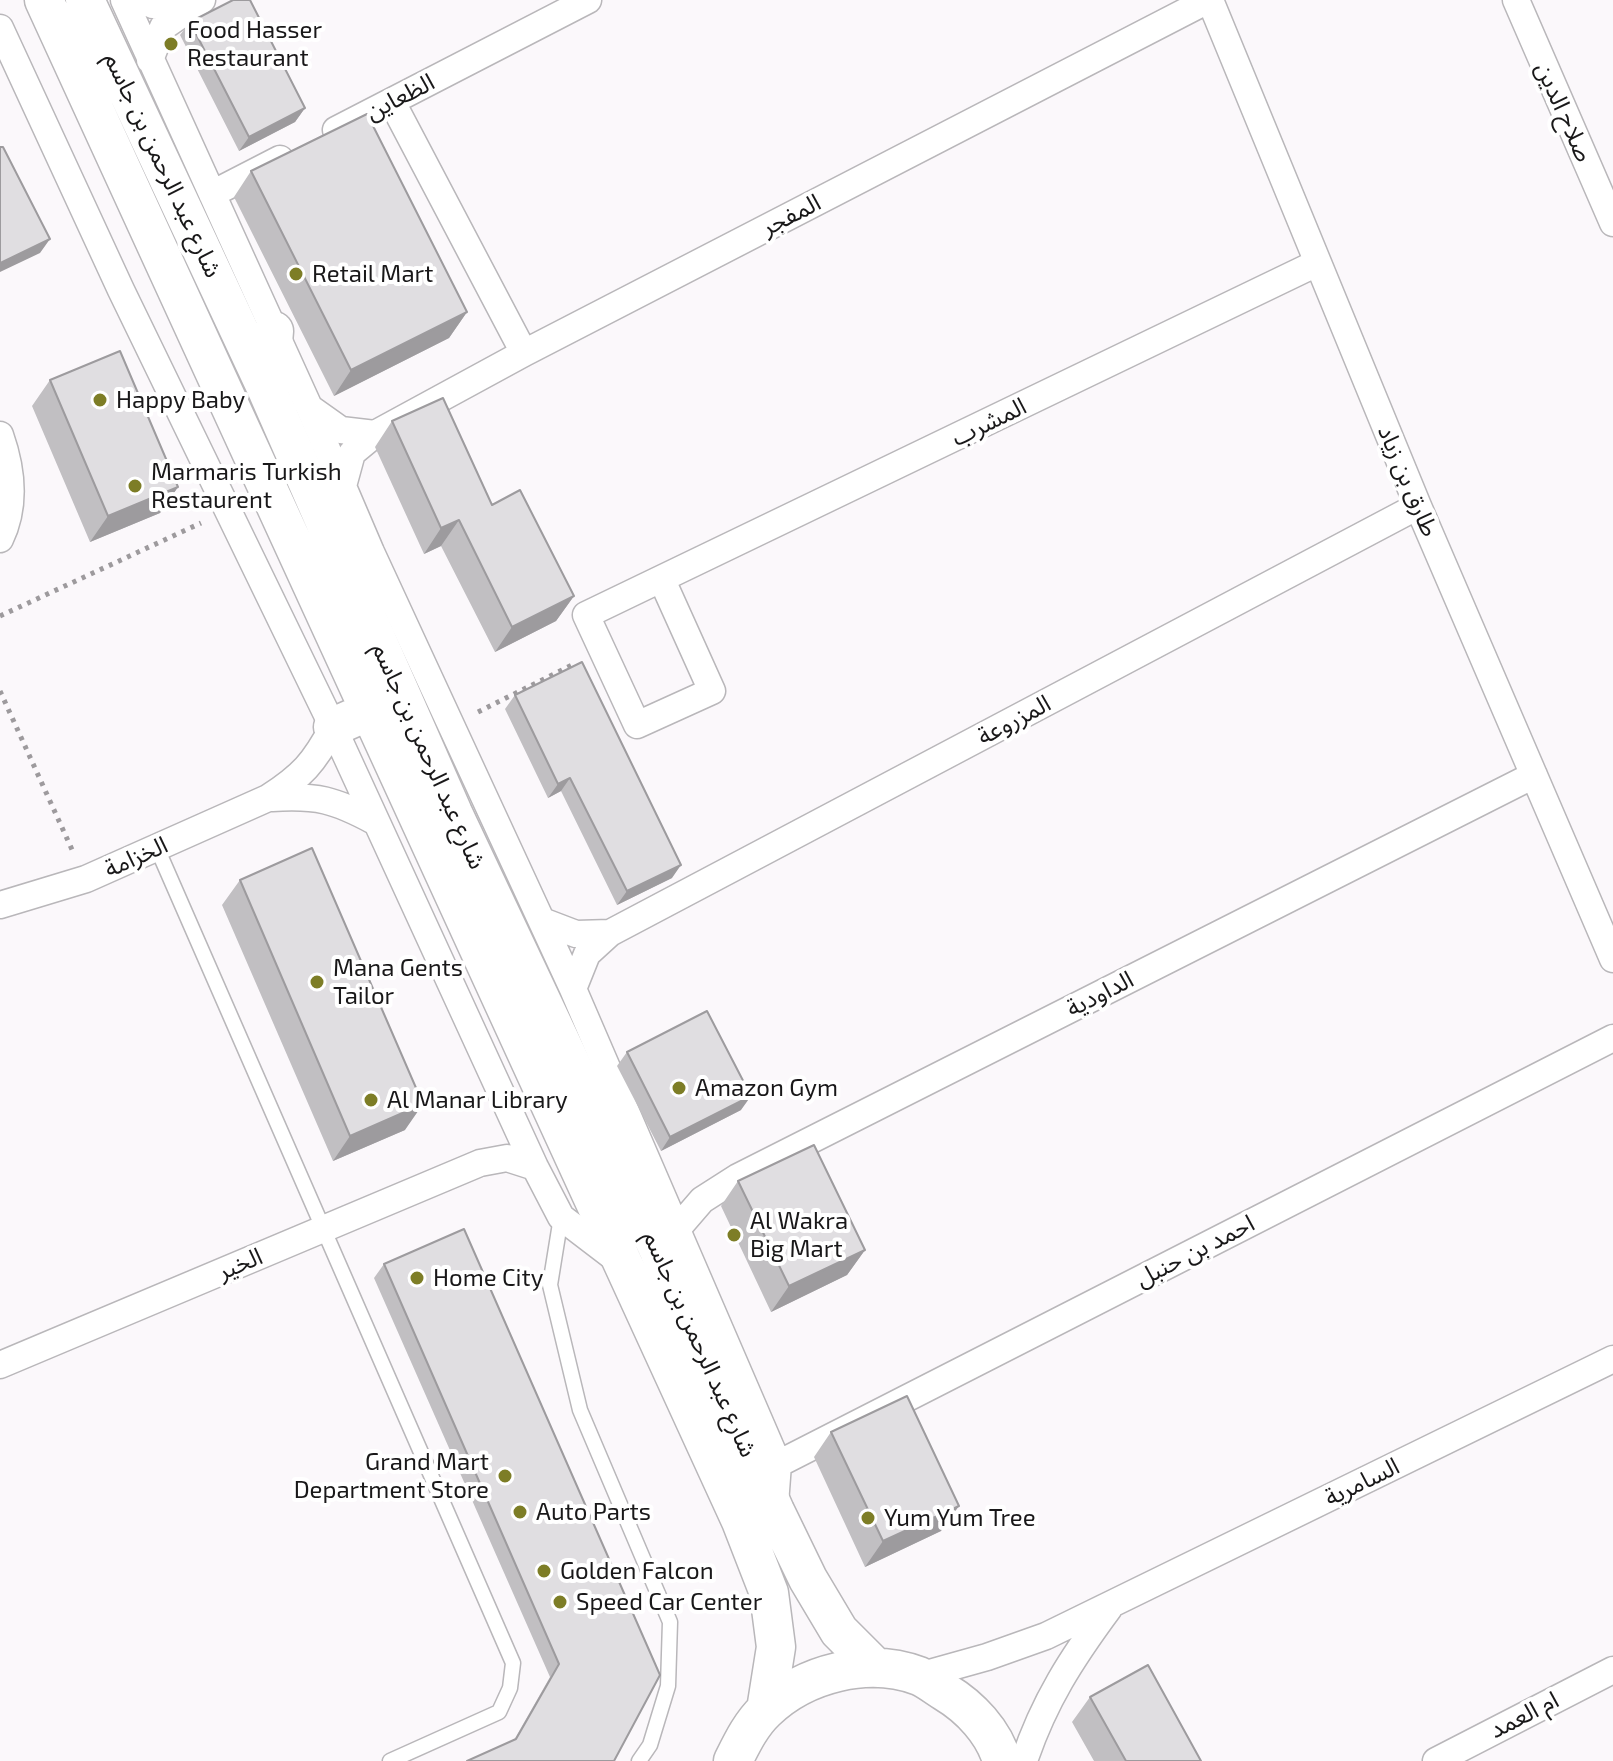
<!DOCTYPE html>
<html>
<head>
<meta charset="utf-8">
<style>
	body { margin:0 }
	canvas { display:block; background:#fbf8fb }
</style>
</head>
<body>
<canvas width="1613" height="1761"></canvas>
<script>
const context = document.querySelector('canvas').getContext('2d');
context.lineJoin = 'round';
function stroke(path, color, width, dash) {
  context.strokeStyle = color;
  context.lineWidth = width;
  context.lineCap = dash ? 'butt' : 'round';
  context.setLineDash(dash || []);
  context.stroke(path);
}
function paint(path, color) {
  context.fillStyle = color;
  context.fill(path, 'evenodd');
}
function label(font, color, halo, rows, align = 'center') {
  context.font = font + ' "Exo 2","Noto Sans Arabic",sans-serif';
  context.lineWidth = 8;
  context.setLineDash([]);
  context.textBaseline = 'middle';
  context.strokeStyle = halo;
  context.fillStyle = color;
  for (const [text, x, y, turn = 0] of rows) {
    context.save();
    context.translate(x, y);
    context.rotate((+turn || 0) * Math.PI / 180);
    context.textAlign = isNaN(turn) ? turn : align;
    if (halo) context.strokeText(text, 0, 0);
    context.fillText(text, 0, 0);
    context.restore();
  }
}
const lane = new Path2D(`
	M157,848L513,1663L510,1688L499,1712L390,1761
	M561,1217L550,1285L580,1410L670,1622L668,1686L650,1745L639,1761`);
const street = new Path2D(`
	M124,0L309,407L371,552L573,989L778,1464L775,1504
	M143,0L153,5L189,7
	M1210,0L1418,506L1613,959
	M1516,0L1613,223
	M0,28L121,290L333,727L535,1167L561,1217L616,1259
	M150,60L163,27L202,0
	M392,102L524,353
	M336,130L588,0
	M212,194L280,159
	M310,408L341,430L375,434
	M0,435C12,469 16,506 0,539
	M343,486L352,453L375,434L524,353L1208,0
	M662,580L712,691L637,725L586,615L1317,263
	M272,798C317,795 335,800 374,821
	M0,905L86,879L268,798C302,776 314,763 333,727
	M542,921L576,934L610,933
	M573,989L587,954L610,933L1418,506
	M677,1229L702,1200L738,1177L1534,775
	M0,1365L480,1163L507,1158L535,1167
	M778,1464L1613,1038
	M919,1676L987,1657L1046,1636L1613,1359
	M1024,1761C1044,1701 1072,1658 1109,1608
	M1436,1761L1613,1670`);
const secondary = new Path2D(`
	M44,0L741,1521L769,1593L776,1647L766,1710
	M85,0L268,392L453,813L656,1244L775,1511L808,1579L839,1631L876,1668
	M269,390L274,331
	M333,727L369,711L385,731
	M733,1761C742,1743 751,1724 766,1710C805,1673 868,1657 919,1676C928,1680 937,1687 945,1692C970,1707 994,1732 1002,1761`);
stroke(lane, '#b9b7ba', 17);
stroke(street, '#b9b7ba', 29);
stroke(secondary, '#b9b7ba', 41);
stroke(new Path2D(`
	M0,616L201,523
	M0,691L74,854
	M478,712L576,663`), '#9d9a9d', 5, [4, 6]);
stroke(lane, '#fff', 14);
stroke(street, '#fff', 26);
stroke(secondary, '#fff', 38);
paint(new Path2D(`
	M190,22L305,108L295,122L239,151L180,35Z
	M251,171L467,312L449,338L334,396L234,197Z
	M50,380L178,487L160,513L90,542L32,406Z
	M392,421L492,505L574,596L556,621L495,652L441,546L424,554L375,447Z
	M515,695L672,878L617,905L561,791L548,798L505,709Z
	M240,880L405,1130L333,1161L222,905Z
	M627,1052L741,1110L661,1151L617,1066Z
	M738,1181L865,1250L847,1275L771,1312L721,1206Z
	M384,1264L614,1761L514,1740L550,1677L374,1278Z
	M831,1432L941,1531L865,1567L814,1457Z
	M1090,1697L1201,1761H1094L1072,1722Z`), '#c1bfc2');
paint(new Path2D(`
	M305,108L295,122L239,151L249,137Z
	M50,239L40,253L0,272V263Z
	M467,312L449,338L334,396L351,370Z
	M178,487L160,513L90,542L108,516Z
	M459,520L441,546L424,554L441,528Z
	M574,596L556,621L495,652L512,627Z
	M570,778L561,791L548,798L558,784Z
	M681,865L672,878L617,905L627,891Z
	M751,1096L741,1110L661,1151L670,1137Z
	M423,1104L405,1130L333,1161L350,1136Z
	M865,1250L847,1275L771,1312L789,1286Z
	M959,1506L941,1531L865,1567L883,1541Z`), '#9d9b9e');
const building = new Path2D(`
	M233,0H250L305,108L249,137L190,22Z
	M367,114L467,312L351,370L251,171Z
	M0,147H3L50,239L0,263Z
	M120,351L178,487L108,516L50,380Z
	M443,398L492,505L520,490L574,596L512,627L459,520L441,528L392,421Z
	M582,662L681,865L627,891L570,778L558,784L515,695Z
	M312,848L423,1104L350,1136L240,880Z
	M707,1011L751,1096L670,1137L627,1052Z
	M814,1145L865,1250L789,1286L738,1181Z
	M464,1229L660,1675L614,1761H467L516,1739L559,1664L384,1264Z
	M907,1396L959,1506L883,1541L831,1432Z
	M1148,1665L1201,1761H1126L1090,1697Z`);
paint(building, '#e0dee1');
stroke(building, '#9d9b9e', 2);
for (const [x, y, r, color] of [
	[171,44,8,"#7d7d26"],
	[296,274,8,"#7d7d26"],
	[100,400,8,"#7d7d26"],
	[135,486,8,"#7d7d26"],
	[317,982,8,"#7d7d26"],
	[679,1088,8,"#7d7d26"],
	[371,1100,8,"#7d7d26"],
	[734,1235,8,"#7d7d26"],
	[417,1278,8,"#7d7d26"],
	[505,1476,8,"#7d7d26"],
	[520,1512,8,"#7d7d26"],
	[868,1518,8,"#7d7d26"],
	[544,1571,8,"#7d7d26"],
	[560,1602,8,"#7d7d26"]
]) {
  const dot = new Path2D();
  dot.arc(x, y, r, 0, 2 * Math.PI);
  context.fillStyle = color;
  context.fill(dot);
  stroke(dot, '#fff', 3);
}
label('24px', '#191819', '#fff', [
	["Food Hasser",187,30],
	["Restaurant",187,58],
	["Retail Mart",312,274],
	["Happy Baby",116,400],
	["Marmaris Turkish",151,472],
	["Restaurent",151,500],
	["Mana Gents",333,968],
	["Tailor",333,996],
	["Amazon Gym",695,1088],
	["Al Manar Library",387,1100],
	["Al Wakra",750,1221],
	["Big Mart",750,1249],
	["Home City",433,1278],
	["Grand Mart",489,1462,"right"],
	["Department Store",489,1490,"right"],
	["Auto Parts",536,1512],
	["Yum Yum Tree",884,1518],
	["Golden Falcon",560,1571],
	["Speed Car Center",576,1602]
], 'left');
label('24px', '#191819', '#fff', [
	["الظعاين",400,97,-27],
	["صلاح الدين",1564,112,66],
	["شارع عبد الرحمن بن جاسم",163,165,65],
	["المفجر",791,215,-27],
	["المشرب",989,422,-26],
	["طارق بن زياد",1408,481,67],
	["المزروعة",1014,720,-28],
	["شارع عبد الرحمن بن جاسم",429,756,66],
	["الخزامة",136,857,-24],
	["الداودية",1100,994,-27],
	["احمد بن حنبل",1195,1251,-27],
	["الخير",240,1264,-23],
	["شارع عبد الرحمن بن جاسم",700,1344,66],
	["السامرية",1362,1482,-26],
	["ام العمد",1524,1715,-27]
]);
</script>
</body>
</html>
